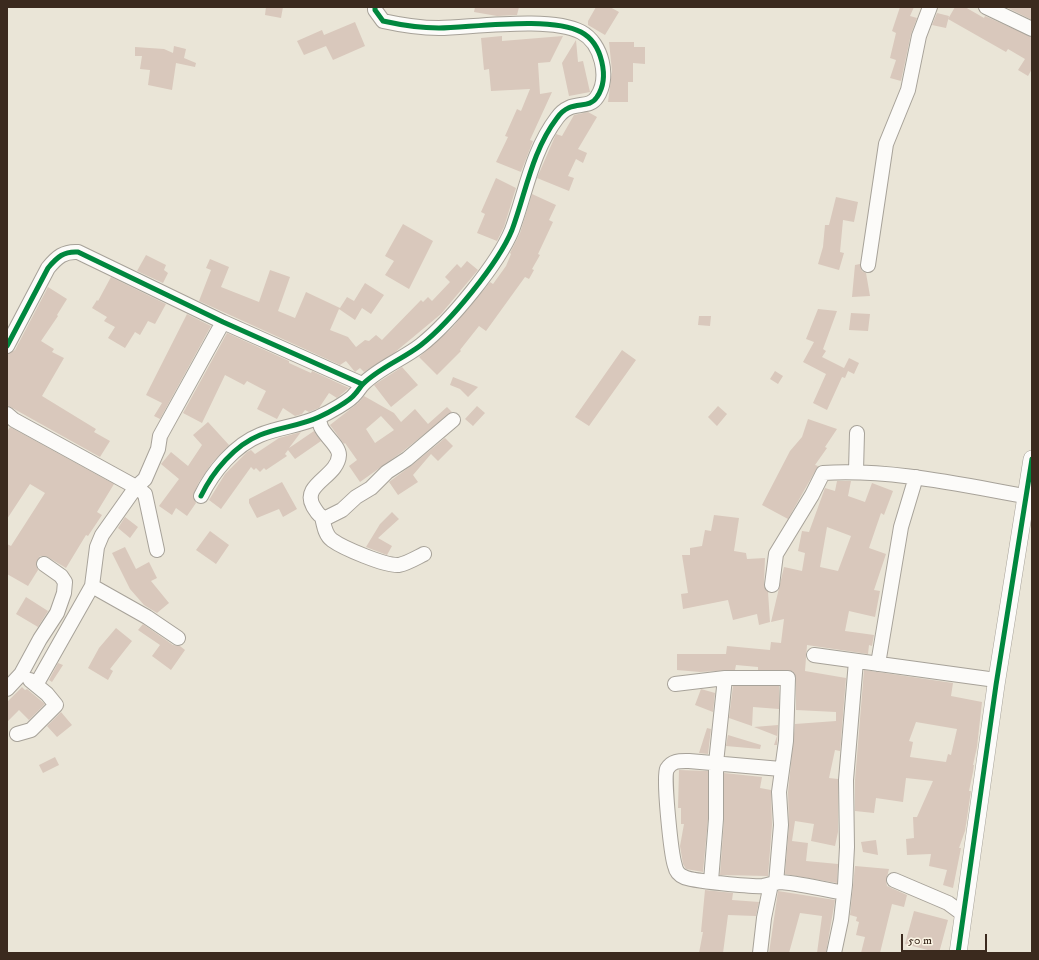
<!DOCTYPE html>
<html>
<head>
<meta charset="utf-8">
<style>
	body { margin:0 }
	#map { position:relative; width:1039px; height:960px; overflow:hidden; background:#eae5d7; font-family:"IM FELL DW Pica",serif }
	canvas { display:block }
	.frame { position:absolute; inset:0; border:8px solid #3b2a1e; pointer-events:none }
	.scale { position:absolute; left:901px; top:934px; width:86px; height:18px; box-sizing:border-box; border:2px solid #3b2a1e; border-top:0; padding-left:5px; font-size:12px; line-height:14px; white-space:nowrap; color:#3b2a1e; -webkit-text-stroke:3px #fcf5e5; paint-order:stroke }
</style>
</head>
<body>
<div id="map">
<canvas width="1039" height="960"></canvas>
<div class="frame"></div>
<div class="scale">50 m</div>
</div>
<script>
const context = document.querySelector('canvas').getContext('2d');
context.lineJoin = 'round';
function paint(path, color) {
  context.fillStyle = color;
  context.fill(path, 'evenodd');
}
function stroke(path, color, width, dash) {
  context.strokeStyle = color;
  context.lineWidth = width;
  context.lineCap = dash ? 'butt' : 'round';
  context.setLineDash(dash || []);
  context.stroke(path);
}
paint(new Path2D(`
	M266,7H283L281,18L265,15Z
	M475,7H519L517,15L497,16L474,12Z
	M596,7H610L619,12L605,35L588,25V21Z
	M900,7H914L910,16L917,18L911,34L901,81L890,78L896,60L890,58L896,33L892,31Z
	M955,7H965L984,18L985,16L1032,37V69L1028,76L1018,70L1025,59L1008,49L1006,52L948,19Z
	M1006,7H1032V20Z
	M937,13L949,16L946,28L932,25Z
	M355,22L365,46L333,60L326,46L304,55L297,41L322,30L324,35Z
	M502,36V41L563,36L550,62L538,63L540,94L552,92L530,140L533,141L521,172L496,162L508,137L505,136L517,109L521,111L530,89L491,91L489,69L484,70L481,38Z
	M576,40L578,62L583,61L590,92L569,96L562,63Z
	M609,42H634V47H645V64L633,63V82H628V102H608L612,71Z
	M174,46L186,49L184,58L196,63L195,67L176,63L172,90L148,85L150,70L140,69L142,56H135V47L164,49L173,53Z
	M588,112L597,117L578,149L587,153L583,163L576,159L568,176L574,178L569,191L537,178L556,134L562,136L574,115Z
	M496,178L516,188L504,227L497,241L477,233L485,214L481,212Z
	M532,194L556,205L549,220L553,222L538,254L540,255L532,269L534,270L529,279L525,277L486,331L479,326L460,350L461,351L437,375L419,357L452,328L490,282L493,284L506,266L511,254L510,253L520,233Z
	M836,197L858,202L854,222L843,220L840,252L844,253L839,270L818,264L823,247L825,225H829Z
	M403,224L433,241L409,289L385,275L394,261L385,256Z
	M146,255L166,265L164,270L168,273L163,283L137,271Z
	M210,259L229,267L221,287L259,302L270,270L290,277L278,311L295,318L306,292L340,308L347,297L354,301L365,283L384,295L371,314L362,308L355,320L339,309L330,330L348,337L356,347L365,340L369,341L376,335L382,340L421,300L423,302L428,297L432,301L450,282L445,277L457,264L461,268L467,261L478,270L441,314L394,353L364,372L360,368L355,372L346,361L340,365L199,301L211,270L206,268Z
	M860,264L862,271L866,273L870,296L852,297L855,265Z
	M111,277L166,304L155,324L148,321L140,335L135,332L125,348L108,338L115,327L104,321L107,317L92,308L97,300L98,301Z
	M48,287L67,299L57,315L58,316L41,341L54,349L52,352L64,358L42,396L96,429L94,432L110,441L100,457L7,405V354L15,350Z
	M818,309L837,311L823,349L826,351L822,357L844,368L849,358L859,363L854,374L848,371L845,378L842,377L827,410L813,403L826,374L803,362L814,342L806,339Z
	M851,313L870,314L868,331L849,330Z
	M187,314L211,326L160,419L154,416L162,403L146,395Z
	M699,316H711L710,326L698,325Z
	M227,333L289,361V363L311,373L312,371L349,388L337,398L329,393L319,408L309,412L305,410L302,414L295,416L283,408L277,419L257,409L266,391L247,381L244,385L225,375L202,423L183,413Z
	M622,350L636,360L589,426L575,417Z
	M402,367L418,385L391,407L374,385Z
	M775,371L783,376L778,384L770,379Z
	M453,377L478,387L468,397L460,389L450,385Z
	M364,396L394,413L401,422L415,409L428,424L447,407L452,412L402,452L360,482L349,466L357,460L345,443L344,444L330,425L358,403ZM381,416L394,430L375,443L366,429Z
	M477,406L485,413L473,426L465,419Z
	M718,406L727,414L717,426L708,417Z
	M808,419L837,429L825,447L827,448L815,465L818,466L788,519L762,505L790,451L802,437Z
	M208,422L229,445L212,463L199,482L193,496L196,503L187,516L176,508L172,515L159,506L179,479L161,464L171,452L188,466L202,445L193,435Z
	M10,427L114,484L97,512L102,515L88,536L86,535L66,568L46,556H40L36,563L38,570L28,586L7,574V544L11,546L45,493L30,484L7,519V432Z
	M314,431L321,441L295,459L288,450L285,454L287,456L266,470L264,468L260,472L256,468L254,470L251,467L221,509L209,500L225,474L247,452L251,450L255,454L279,438L301,432L289,448Z
	M445,438L453,446L438,461L431,454L413,475L418,482L398,495L389,482L412,465Z
	M837,481H851L848,496L865,502L872,483L893,491L884,515L881,513L869,548L886,554L874,590L880,591L875,617L849,611L845,631L874,635L872,646L869,645L868,654L807,645L805,671L846,678L840,751L835,750L829,778L838,779V832L835,846L811,841L814,824L795,821L792,841L808,843L806,861L838,864L837,883L785,874L789,826L788,792L795,724L836,721V712L796,710V678L792,671L758,670V667L736,665L735,670L700,672L677,670V654H726L727,646L770,650L771,642L781,643L784,619L771,622L784,567L802,571L805,553L798,551L802,531L809,532L825,488L835,491ZM827,527L851,536L838,571L820,567Z
	M282,482L297,509L283,517L279,509L257,518L249,503V499Z
	M392,512L399,519L378,538L392,546L387,555L366,547L380,524Z
	M714,515L739,518L734,551L746,553L747,559L765,558L764,584L768,592L770,622L759,625L757,614L733,620L728,600L683,609L681,594L688,593L682,555H690V548L702,546L705,530L711,531Z
	M125,517L138,527L130,538L118,528Z
	M210,531L229,545L216,564L196,550Z
	M125,547L136,569L149,562L157,578L151,581L169,603L157,613L144,605L130,589L112,553Z
	M26,597L48,611L38,627L16,614Z
	M143,624L173,645L180,646L185,650L171,670L152,656L160,645L138,630Z
	M116,628L132,641L110,669L113,671L108,680L88,668L99,648Z
	M58,663L63,665L52,682L49,680Z
	M864,670L953,683L951,696L982,702L977,747L973,765H974L973,772L969,791H971L965,831L959,848H961L953,888L943,885L947,870L929,866L931,854L907,855L906,839L914,838L913,817H917L933,781L906,778L903,802L876,798L874,813L855,811V780ZM916,722L957,729L951,755L948,754L946,762L910,757L913,742L909,741Z
	M733,686H779V709L753,707L752,726L729,718Z
	M22,687L25,690L27,689L45,704L29,720L19,710L7,722V702Z
	M701,689L715,693L713,712L695,705Z
	M61,712L72,725L57,737L47,726Z
	M778,725L777,745H774L777,736L754,727Z
	M707,728L711,729L708,754L699,753Z
	M728,735L761,745L760,749L726,746Z
	M55,757L59,765L43,773L39,765Z
	M679,770L708,771V819L703,872L686,869L683,864L680,846L684,824H681V808H678Z
	M724,773L762,777L760,788L771,790L772,825L768,876L720,875L724,820Z
	M876,840L878,855L863,852L861,842Z
	M855,866L889,869L886,881L887,886L907,895L904,907L892,904L880,953H861L865,937L856,935L859,922L856,921L857,917L850,915Z
	M705,890L733,893L732,900L759,902L756,916L728,915L723,953H699L703,932H701Z
	M778,891L835,900L826,953H817L822,916L800,913L789,953H769Z
	M914,911L948,920L939,953L905,944Z`), '#d9c8bc');
const minor = new Path2D(`
	M986,7L1032,29
	M868,265L886,144L908,90L919,36L930,7
	M7,346L48,268C57,257 64,251 78,252L223,322L362,384
	M7,414L14,420L136,487L145,494L157,550
	M319,418C319,420 320,424 321,427C325,436 339,446 339,455C338,477 301,484 313,506C317,512 319,517 326,518L342,510L356,497L371,488L387,472L407,459L453,420
	M856,471L857,433
	M201,496C213,471 235,445 260,435C279,427 300,426 319,417C328,413 350,401 355,394C358,391 360,387 363,384C379,368 403,359 421,345C450,322 498,264 512,230C526,192 532,151 557,118C571,98 588,111 597,97C610,78 602,43 581,32C552,16 475,27 439,28C421,28 401,25 383,21L375,10V7
	M322,517C324,525 325,535 332,540C343,548 385,566 399,565C408,563 416,558 424,554
	M772,585L776,554L812,495L823,473C891,469 957,484 1025,496
	M92,586L147,617L178,638
	M814,655L996,680
	M878,664L901,527L916,477
	M675,684L725,678H788L786,741L779,792L781,825L776,883
	M36,685L92,586L97,547L102,535L136,487L145,479L158,449L160,436L223,322
	M7,689L21,674L40,639L57,613L64,593L65,582L61,576L44,564
	M17,734L31,730L56,705L47,694L30,680
	M781,769L689,761C681,761 672,760 667,769C663,777 671,854 675,866C676,871 679,875 684,877C691,881 753,887 763,886C769,885 775,882 781,882C802,884 823,889 844,893
	M894,880L948,903L963,914
	M711,881L716,819V763L725,678
	M760,953L764,918L771,884
	M834,953L841,920L845,885L847,847L846,780L856,661`);
const tertiary = new Path2D(`
	M958,953L996,685L1032,459`);
stroke(minor, '#a7a299', 16);
stroke(tertiary, '#a7a299', 18);
stroke(minor, '#fcfbf9', 14);
stroke(tertiary, '#fcfbf9', 17);
stroke(new Path2D(`
	M7,346L48,268C57,257 64,251 78,252L223,322L362,384
	M201,496C213,471 235,445 260,435C279,427 300,426 319,417C328,413 350,401 355,394C358,391 360,387 363,384C379,368 403,359 421,345C450,322 498,264 512,230C526,192 532,151 557,118C571,98 588,111 597,97C610,78 602,43 581,32C552,16 475,27 439,28C421,28 401,25 383,21L375,10V7
	M958,953L996,685L1032,459`), '#00873e', 5);
</script>
</body>
</html>
